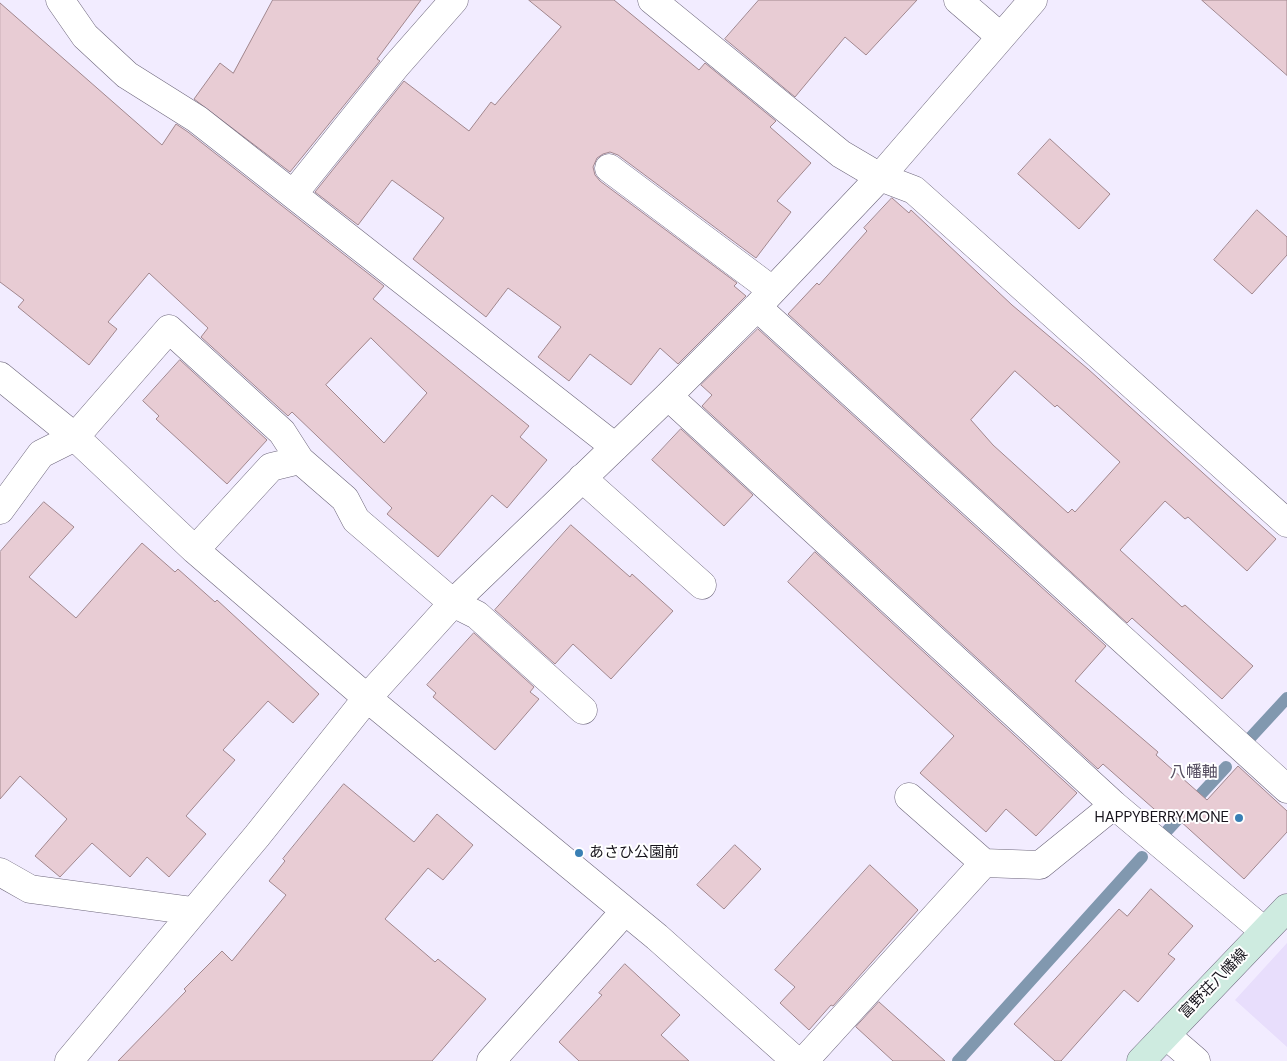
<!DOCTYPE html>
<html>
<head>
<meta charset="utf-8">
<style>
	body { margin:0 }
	canvas { display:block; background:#f2ecff }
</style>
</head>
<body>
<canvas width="1287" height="1061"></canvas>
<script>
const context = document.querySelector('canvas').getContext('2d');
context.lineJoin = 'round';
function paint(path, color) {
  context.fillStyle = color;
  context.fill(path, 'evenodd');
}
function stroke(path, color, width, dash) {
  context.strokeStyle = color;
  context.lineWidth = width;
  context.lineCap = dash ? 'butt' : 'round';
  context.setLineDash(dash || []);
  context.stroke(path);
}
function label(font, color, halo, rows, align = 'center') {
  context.font = font + ' "DM Sans","Noto Sans JP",sans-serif';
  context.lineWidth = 4;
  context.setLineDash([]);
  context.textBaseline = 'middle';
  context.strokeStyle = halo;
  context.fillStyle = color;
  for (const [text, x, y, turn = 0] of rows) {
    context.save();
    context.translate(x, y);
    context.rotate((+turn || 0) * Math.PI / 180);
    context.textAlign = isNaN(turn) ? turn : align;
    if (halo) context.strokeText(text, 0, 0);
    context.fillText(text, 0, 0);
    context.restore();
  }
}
paint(new Path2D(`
	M1287,943V1047L1235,1000Z`), '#e8defc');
stroke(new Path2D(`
	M1251,737L1287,698
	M1165,833L1226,767
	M958,1061L1142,857`), '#8198af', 12);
const building = new Path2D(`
	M273,0H421L377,59L380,61L290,172L194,99L220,63L233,73Z
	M529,0H614L699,70L705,63L776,121L770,127L811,163L777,201L791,212L756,258L618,155L610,152L603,154L597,158L593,167L595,175L600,181L737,283L734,286L746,296L678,364L660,348L631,385L590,354L569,381L538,357L561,327L508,288L486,317L413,259L444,218L392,180L358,225L315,192L404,81L469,131L491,102L495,105L561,27Z
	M759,0H917L866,55L845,37L795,97L725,39Z
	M1202,0H1287V75Z
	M0,3L162,145L176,124L188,132L384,286L373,299L529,426L520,437L547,460L507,508L492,495L438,557L387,514L392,508L292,412L288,416L201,337L208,328L149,273L108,322L117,329L89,365L18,307L24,300L0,282ZM371,338L427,393L384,443L326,385Z
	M1050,139L1110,194L1079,229L1018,174Z
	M892,198L909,213L911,210L1012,305L1088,369L1276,539L1247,571L1188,517L1185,519L1165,501L1120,550L1182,607L1185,605L1253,666L1222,699L1132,618L1127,623L788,314L817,283L819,285L867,231L864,228ZM1015,371L1055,407L1057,405L1120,462L1075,512L1072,509L1068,513L993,445L971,420Z
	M1257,210L1287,237V255L1252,294L1214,260Z
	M758,329L1106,646L1075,681L1158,752L1156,755L1207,800L1238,766L1287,811V832L1244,879L1168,810L1162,816L1103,764L1098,769L702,406L712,395L701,385Z
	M180,360L267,440L227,484L156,419L159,416L143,401Z
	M681,429L753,495L724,526L652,460Z
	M44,502L74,527L29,577L76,618L142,543L175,572L178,569L215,602L217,600L319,694L293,723L268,701L223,750L235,760L186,816L206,834L169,877L147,857L130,877L92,843L60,877L35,856L67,819L20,776L0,799V552Z
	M571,525L630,577L632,574L673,611L611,679L573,644L555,664L495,610Z
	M815,552L1077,793L1036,836L1006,809L986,832L920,773L954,736L788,582Z
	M474,633L534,687L530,692L539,699L495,750L433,697L436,693L427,685Z
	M344,784L414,842L437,814L473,845L443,880L428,868L385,919L435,962L438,959L486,999L432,1061H118L186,991L184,989L222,951L232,961L286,895L269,881L285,861L283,859Z
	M735,845L761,869L724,909L697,885Z
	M870,865L918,910L833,1006L831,1005L809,1030L780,1003L795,987L775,970Z
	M1151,889L1193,926L1168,954L1175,959L1138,1002L1124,990L1061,1061H1055L1014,1024L1119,909L1127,916Z
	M625,964L680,1015L661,1035L689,1061H579L559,1042L602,995L599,993Z
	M879,1002L945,1061H893L856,1027Z`);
paint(building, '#e8ccd4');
stroke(building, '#a1878e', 1);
const street = new Path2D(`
	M60,0L85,36L127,75L197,119L615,447
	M652,0L841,154L880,177L914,190L1287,523
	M958,0L1001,37
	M609,168L772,290
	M294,193L396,66L454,0
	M757,307L1287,789
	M0,376L75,437L195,550L367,698L657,937L796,1061
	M668,396L1114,805L1264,931
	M582,478L702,585
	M0,510L41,454L75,437L169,329L282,432L300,460L345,499L356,520L453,603L477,615L583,710
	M195,550L271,467L300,460
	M909,797L984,863L1040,865L1114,805
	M0,872L30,889L193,911
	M1166,1035L1196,1061
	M69,1061L257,836L367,698L453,603L668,396L757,307L880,177L1033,0
	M491,1061L625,911
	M804,1061L984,863`);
const secondary = new Path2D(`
	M1141,1061L1287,908`);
stroke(street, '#6e677c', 29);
stroke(secondary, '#6e677c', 29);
stroke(street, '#fff', 28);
stroke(secondary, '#ceebe0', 28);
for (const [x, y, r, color] of [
	[1239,818,5,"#397fb4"],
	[579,853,5,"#397fb4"]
]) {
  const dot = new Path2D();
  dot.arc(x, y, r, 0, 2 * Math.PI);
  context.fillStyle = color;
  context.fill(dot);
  stroke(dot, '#fff', 2);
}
label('15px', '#17141c', '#fff', [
	["HAPPYBERRY.MONE",1229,818],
	["あさひ公園前",589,853,"left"]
], 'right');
label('15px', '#17141c', '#fff', [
	["富野荘八幡線",1214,984,-46]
]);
label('16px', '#554e61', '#fff', [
	["八幡軸",1194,773]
]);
</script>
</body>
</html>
